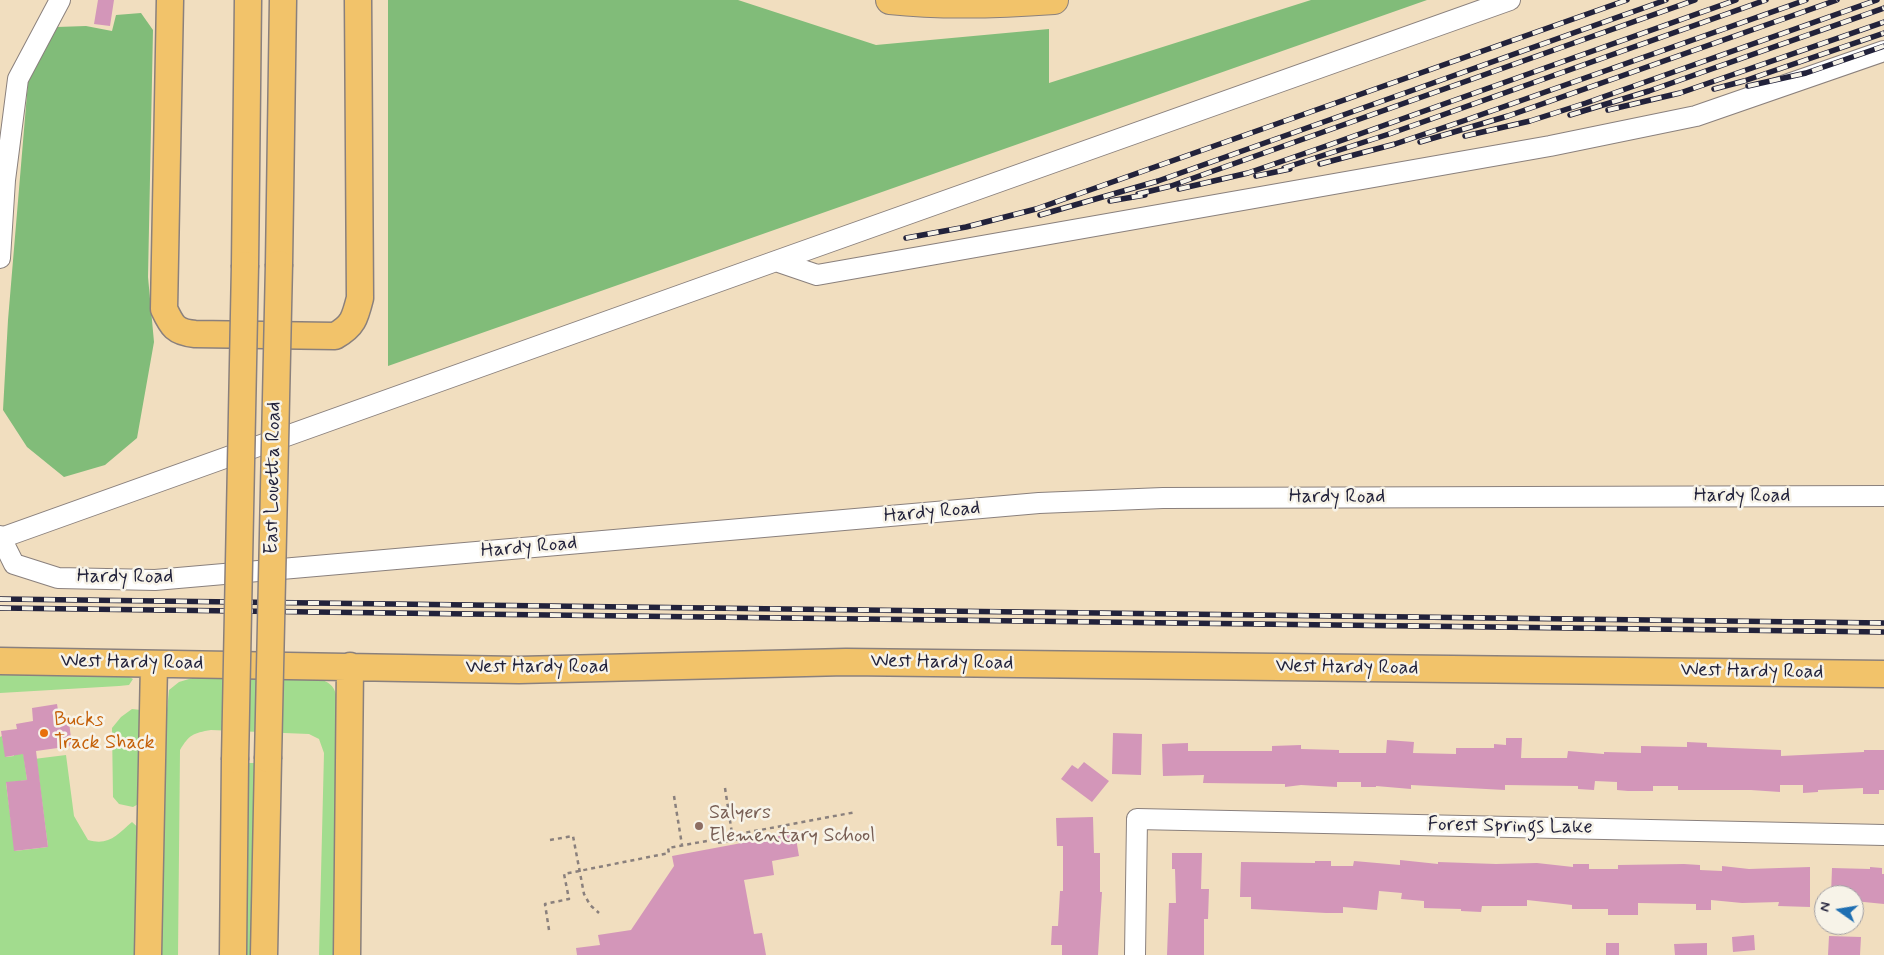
<!DOCTYPE html>
<html>
<head>
<meta charset="utf-8">
<style>
	body { margin:0 }
	#map { position:relative; width:1884px; height:955px; overflow:hidden; background:#f1debf; font-family:Mynerve,sans-serif }
	canvas { display:block }
	.north { position:absolute; left:1814px; top:885px; width:50px; height:50px; box-sizing:border-box; background:#f7f3e8; border:1px solid #a29fa3; border-radius:50%; rotate:283deg; font-size:14px; font-weight:700; line-height:20px; text-align:center; color:#22223b }
	.north::after { content:''; display:block; margin:auto; width:18px; height:22px; background:#1f6fb2; clip-path:polygon(50% 0,100% 100%,50% 72%,0 100%) }
</style>
</head>
<body>
<div id="map">
<canvas width="1884" height="955"></canvas>
<div class="north">N</div>
</div>
<script>
const context = document.querySelector('canvas').getContext('2d');
context.lineJoin = 'round';
function paint(path, color) {
  context.fillStyle = color;
  context.fill(path, 'evenodd');
}
function stroke(path, color, width, dash) {
  context.strokeStyle = color;
  context.lineWidth = width;
  context.lineCap = dash ? 'butt' : 'round';
  context.setLineDash(dash || []);
  context.stroke(path);
}
function label(font, color, halo, rows, align = 'center') {
  context.font = font + ' Mynerve,sans-serif';
  context.lineWidth = 5;
  context.setLineDash([]);
  context.textBaseline = 'middle';
  context.strokeStyle = halo;
  context.fillStyle = color;
  for (const [text, x, y, turn = 0] of rows) {
    context.save();
    context.translate(x, y);
    context.rotate((+turn || 0) * Math.PI / 180);
    context.textAlign = isNaN(turn) ? turn : align;
    if (halo) context.strokeText(text, 0, 0);
    context.fillText(text, 0, 0);
    context.restore();
  }
}
paint(new Path2D(`
	M0,671L124,674L133,679L129,685L119,686L0,693Z
	M199,676L316,678C333,683 335,687 338,704L335,955H319L324,753L319,739L309,734L211,730C193,733 189,735 180,750L178,955H162L160,866L163,751L169,690L179,682Z
	M132,709L141,710L142,802L133,807L119,804L113,797L112,728L121,717Z
	M2,736L6,757L14,756V750H23L27,780L6,783L15,851L48,847L37,763L34,759L66,755L74,816L88,840C109,846 117,835 132,822L143,832L140,955H0V737Z
	M244,763H261L255,955H243Z`), '#a2dc8e');
paint(new Path2D(`
	M388,0H738L876,45L1049,29V83L1311,0H1427L388,366Z
	M141,13L153,30L148,277L154,342L137,438L105,465L64,477L27,447L3,410L8,320L28,82L57,27L86,26L112,31L116,15Z`), '#81bc79');
paint(new Path2D(`
	M98,0H114L110,26L94,24Z
	M57,704L60,723L69,722L72,746L36,751L48,847L14,851L6,782L27,780L23,754L5,757L1,731L17,729L16,724L33,721L32,708Z
	M1113,733L1142,734L1141,775L1112,774Z
	M1506,738H1522L1521,758H1567L1568,751L1604,754V752L1641,753V746L1687,747V742L1707,743V747L1781,750V756L1864,752V750H1884V790H1879V794H1863V788L1818,790V792L1803,793V785H1780V792L1751,790H1678V786H1653V791H1628L1617,790V782L1595,781L1594,790L1578,789V786L1505,785V790L1411,785V789L1376,786V787H1361V782H1337V787L1301,785L1285,787V784L1203,783L1204,775L1163,776L1162,744L1188,743V751H1272V746L1301,745V749L1339,750V753H1386L1387,740L1414,742L1413,753L1456,754V748H1494V744L1506,745Z
	M1084,762L1109,781L1092,802L1061,779L1072,765L1078,769Z
	M1093,817L1094,853H1100V892H1102L1098,955H1062V945H1051L1052,926H1058L1060,891H1063V846H1057L1056,818Z
	M795,833L799,856L772,861L774,875L744,880L754,934L762,933L766,955H577L576,948L600,945L598,935L631,930L674,866L672,856Z
	M1172,853H1202L1201,889H1209L1208,919H1204V955H1167L1169,903H1176L1175,869H1172Z
	M1400,860L1438,864V862L1496,864L1537,863L1573,867V864H1589V869H1618V865L1684,864L1700,865V870L1722,871V866L1749,869L1810,867V907L1778,906L1779,902L1742,903L1711,900V910H1696V904L1638,903V915H1608V909H1572V905L1527,900V906H1482L1481,912L1461,911V909L1424,908V901L1401,899L1402,893L1379,891L1377,910L1343,907V913H1326L1251,909V897H1240L1241,862L1315,863V861H1331V866H1353L1354,861L1400,865Z
	M1870,867L1882,868V874H1884V904L1854,901V895H1831L1832,868L1870,869Z
	M1754,935L1755,950L1733,952L1732,937Z
	M1829,936L1861,937L1860,955H1828Z
	M1606,943H1619V955H1606Z
	M1707,943V955H1675L1674,944Z`), '#d396b9');
const minor = new Path2D(`
	M0,258L5,180L18,79L60,0
	M776,261L1510,0
	M0,536L14,564L58,578L155,580L1039,503L1163,498L1884,496
	M1,538L776,261L817,275L1550,146L1696,116L1884,51
	M1135,955L1137,819L1884,835`);
const major = new Path2D(`
	M170,0L164,309C172,326 175,332 195,334L335,336C353,326 355,318 360,298L358,0
	M279,264L283,0
	M245,265L248,0
	M0,661L519,670L846,662L1884,674
	M148,955L154,664
	M233,955L235,760
	M264,955L268,759
	M347,955L350,666`);
const highway = new Path2D(`
	M890,0C945,6 999,4 1054,0`);
stroke(minor, '#8a807d', 22);
stroke(major, '#8a807d', 29);
stroke(highway, '#8a807d', 30);
stroke(new Path2D(`
	M725,788L733,840
	M674,796L682,845
	M550,840L573,836L584,894L590,905L599,913
	M549,930L545,904L569,899L564,874L669,853L668,848L712,840L717,843L740,839L744,833L856,812`), '#8a807d', 2.5, [4, 4]);
stroke(minor, '#fff', 20);
stroke(major, '#f2c36a', 26);
stroke(highway, '#f2c36a', 28);
const rail = new Path2D(`
	M1748,86L1806,73L1884,46
	M1714,89L1744,81L1884,33
	M1608,110L1680,93L1884,22
	M1570,115L1649,91L1884,8
	M1465,136L1530,121L1586,103L1877,0
	M1420,142L1508,116L1837,0
	M1320,164L1395,144L1466,120L1806,0
	M1284,168L1389,134L1766,0
	M1256,176L1290,169
	M1179,189L1248,173L1326,146L1736,0
	M1138,194L1171,186L1695,0
	M1110,201L1145,195
	M1040,215L1158,181L1666,0
	M906,238L966,227L1036,209L1627,0
	M0,599L1884,623
	M0,608L1884,632`);
stroke(rail, '#22223b', 5.5);
stroke(rail, '#f7f3e8', 4, [11]);
const majorBridge = new Path2D(`
	M268,759L279,264
	M235,760L245,265`);
stroke(majorBridge, '#8a807d', 29, []);
stroke(majorBridge, '#f2c36a', 26);
for (const [x, y, r, color] of [
	[44,733,5,"#e8710a"],
	[699,826,5,"#8d6e63"]
]) {
  const dot = new Path2D();
  dot.arc(x, y, r, 0, 2 * Math.PI);
  context.fillStyle = color;
  context.fill(dot);
  stroke(dot, '#f7f3e8', 2);
}
label('20px', '#22223b', '#f7f3e8', [
	["East Louetta Road",274,478,-89],
	["Hardy Road",1742,497],
	["Hardy Road",1337,498],
	["Hardy Road",932,513,-5],
	["Hardy Road",529,548,-5],
	["Hardy Road",125,578],
	["West Hardy Road",132,663,1],
	["West Hardy Road",942,663,1],
	["West Hardy Road",537,668],
	["West Hardy Road",1347,668,1],
	["West Hardy Road",1752,672,1],
	["Forest Springs Lake",1510,827,1]
]);
label('20px', '#c56008', '#f7f3e8', [
	["Bucks",54,721],
	["Track Shack",54,744]
], 'left');
label('20px', '#785e54', '#f7f3e8', [
	["Salyers",709,814],
	["Elementary School",709,837]
], 'left');
</script>
</body>
</html>
